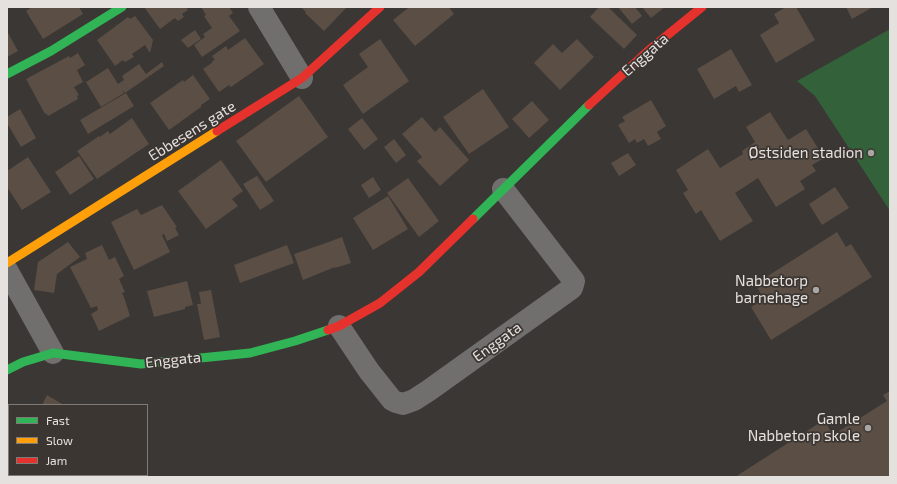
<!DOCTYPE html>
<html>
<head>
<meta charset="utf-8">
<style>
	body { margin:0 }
	#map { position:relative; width:897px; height:484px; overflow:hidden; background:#3a3734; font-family:"Exo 2",sans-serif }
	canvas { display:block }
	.frame { position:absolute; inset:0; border:8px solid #e5e1df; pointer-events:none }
	.legend { position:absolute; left:8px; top:404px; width:140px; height:72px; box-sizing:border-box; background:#3c3632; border:1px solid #807a77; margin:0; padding:5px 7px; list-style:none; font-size:12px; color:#e5e1df }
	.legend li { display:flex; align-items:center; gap:8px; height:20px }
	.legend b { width:20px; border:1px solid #807a77 }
</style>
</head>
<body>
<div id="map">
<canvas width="897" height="484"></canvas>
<div class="frame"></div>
<ul class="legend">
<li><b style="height:5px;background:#30b455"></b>Fast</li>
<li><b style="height:5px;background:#ff9f0a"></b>Slow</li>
<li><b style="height:5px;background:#e5322d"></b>Jam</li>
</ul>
</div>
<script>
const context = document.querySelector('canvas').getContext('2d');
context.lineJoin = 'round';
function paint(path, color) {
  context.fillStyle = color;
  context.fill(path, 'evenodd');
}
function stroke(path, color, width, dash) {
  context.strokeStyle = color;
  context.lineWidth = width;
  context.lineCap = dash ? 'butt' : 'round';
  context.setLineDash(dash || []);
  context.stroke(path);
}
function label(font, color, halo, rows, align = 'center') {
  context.font = font + ' "Exo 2",sans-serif';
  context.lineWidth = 3.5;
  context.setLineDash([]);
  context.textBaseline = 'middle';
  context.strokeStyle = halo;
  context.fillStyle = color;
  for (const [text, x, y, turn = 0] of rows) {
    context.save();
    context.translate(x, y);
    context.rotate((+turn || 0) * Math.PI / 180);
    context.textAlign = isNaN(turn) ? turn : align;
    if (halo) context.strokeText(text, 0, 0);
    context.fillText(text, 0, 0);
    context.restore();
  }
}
paint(new Path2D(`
	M890,29V211L815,96L797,81Z`), '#32613a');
paint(new Path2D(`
	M32,7H79L83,14L43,39L26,11Z
	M144,7H186L188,10L182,14L184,17L178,21L175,18L160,29Z
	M201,7H229L233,13L229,16L240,31L202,57L194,45L205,37L203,34L212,28L204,16L206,15Z
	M301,7H347L324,31L305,13L306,12Z
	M407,7H449L454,14L415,46L393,20L408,8Z
	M599,7H608L637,35L624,49L590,17Z
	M618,7H635L642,16L632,24Z
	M642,7H665L651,18Z
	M786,7H796L815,40L776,63L760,35L779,23L774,14Z
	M846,7H873L852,19Z
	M135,16L153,40L150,53L145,45L132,54L134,57L125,62L123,60L115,66L97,40L128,17L130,19Z
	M195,30L201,39L188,48L181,40Z
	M7,31L18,51L7,57Z
	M245,38L264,64L231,87L229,85L219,92L203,69L213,62L212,61L215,60L212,56L226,46L228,50Z
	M380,39L409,81L363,114L343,85L368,67L359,54Z
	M577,39L594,57L560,90L534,63L553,44L562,53Z
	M731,49L752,85L739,92L736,86L714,99L697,69Z
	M78,53L85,65L77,70L83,82L74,87L79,95L77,96L78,99L48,116L46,113L45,114L26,79L69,56L70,58Z
	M162,62L164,66L125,93L122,89L124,93L101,107L86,82L108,68L118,84L124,80L122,76L139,64L146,74Z
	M193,75L210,99L201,105V107L169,130L150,103L183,80L184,82Z
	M483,89L509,127L469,154L443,117Z
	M126,93L134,106L88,134L80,120Z
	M299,96L328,137L266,182L236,141Z
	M651,100L666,126L657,132L661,139L648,146L644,139L637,143L635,139L629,143L618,125L625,121L622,117Z
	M532,101L549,120L529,138L512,119Z
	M20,109L36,138L21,147L7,123V117Z
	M770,112L788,140L806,129L824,158L812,165L816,171L800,181L805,189L776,207L758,178L735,193L753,221L720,241L701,210L696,214L683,193L688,190L676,170L708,149L720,168L743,154L742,151L755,142L746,127Z
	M422,117L435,132L440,127L469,160L440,186L417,161L422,157L402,134Z
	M132,118L149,144L97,179L77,151L99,136L100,137L108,131L110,134Z
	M362,118L378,139L364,150L348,129Z
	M394,139L406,155L396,163L384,147Z
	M628,153L636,165L619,176L611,163Z
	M79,156L94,179L70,195L55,172Z
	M28,157L51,192L22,210L7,187V171Z
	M221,160L243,191L232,199L238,206L206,229L178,191Z
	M257,176L274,201L260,210L243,184Z
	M373,177L381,190L369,198L361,185Z
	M408,178L439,221L419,237L387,193Z
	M835,187L849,208L822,225L809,204Z
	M388,196L408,229L373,250L353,218Z
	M162,205L177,227L175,228L179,235L167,241L164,234L162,235L170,252L134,270L111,222L137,209L141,215Z
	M837,232L846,247L851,244L872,277L771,340L751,307L764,299L755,284Z
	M342,237L351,263L335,268V267L303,280L294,254L326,243Z
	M68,242L80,257L57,274L54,293L34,290L38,262Z
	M102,245L109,260L115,257L124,276L119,279L125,292L122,293L124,297L130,316L99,331L91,314L98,310L97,306L91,308L70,267L87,259L85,253Z
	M287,245L294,263L240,283L234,265Z
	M187,281L193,305L185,307V309L154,317L147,291Z
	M211,290L220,337L204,340L197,304H201L199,292Z
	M890,391V477H735L824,420L833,435L887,401L883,395Z
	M47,395L64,405H42Z
	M30,475H45L44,477H33Z`), '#5b4e45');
stroke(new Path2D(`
	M259,7L302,78
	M7,270L53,353
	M339,326L369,371L392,400L396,402L403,404L414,400L428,391L572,288L574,281L503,189`), '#716f6e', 22);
stroke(new Path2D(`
	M7,74L51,51L122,7
	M473,219L589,105
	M7,370L23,362L53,353L141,364L250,353L295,341L328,330`), '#30b455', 9);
stroke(new Path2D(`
	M7,263L217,131`), '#ff9f0a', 9);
stroke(new Path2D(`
	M589,105L649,50L702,7
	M217,131L302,78L380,7
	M328,330L339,326L380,303L419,272L473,219`), '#e5322d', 9);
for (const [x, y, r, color] of [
	[871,153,4,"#a9a6a3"],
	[816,290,4,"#a9a6a3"],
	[868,428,4,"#a9a6a3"]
]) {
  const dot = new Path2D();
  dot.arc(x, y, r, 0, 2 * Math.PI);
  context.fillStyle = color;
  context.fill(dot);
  stroke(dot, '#3c3632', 1.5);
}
label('15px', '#e5e1df', '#3c3632', [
	["Enggata",645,55,-41],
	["Ebbesens gate",192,131,-32],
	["Enggata",497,342,-36],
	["Enggata",173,360,-6]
]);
label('15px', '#e5e1df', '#3c3632', [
	["Østsiden stadion",863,153],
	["Nabbetorp",808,281],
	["barnehage",808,298],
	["Gamle",860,419],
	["Nabbetorp skole",860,436]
], 'right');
</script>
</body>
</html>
